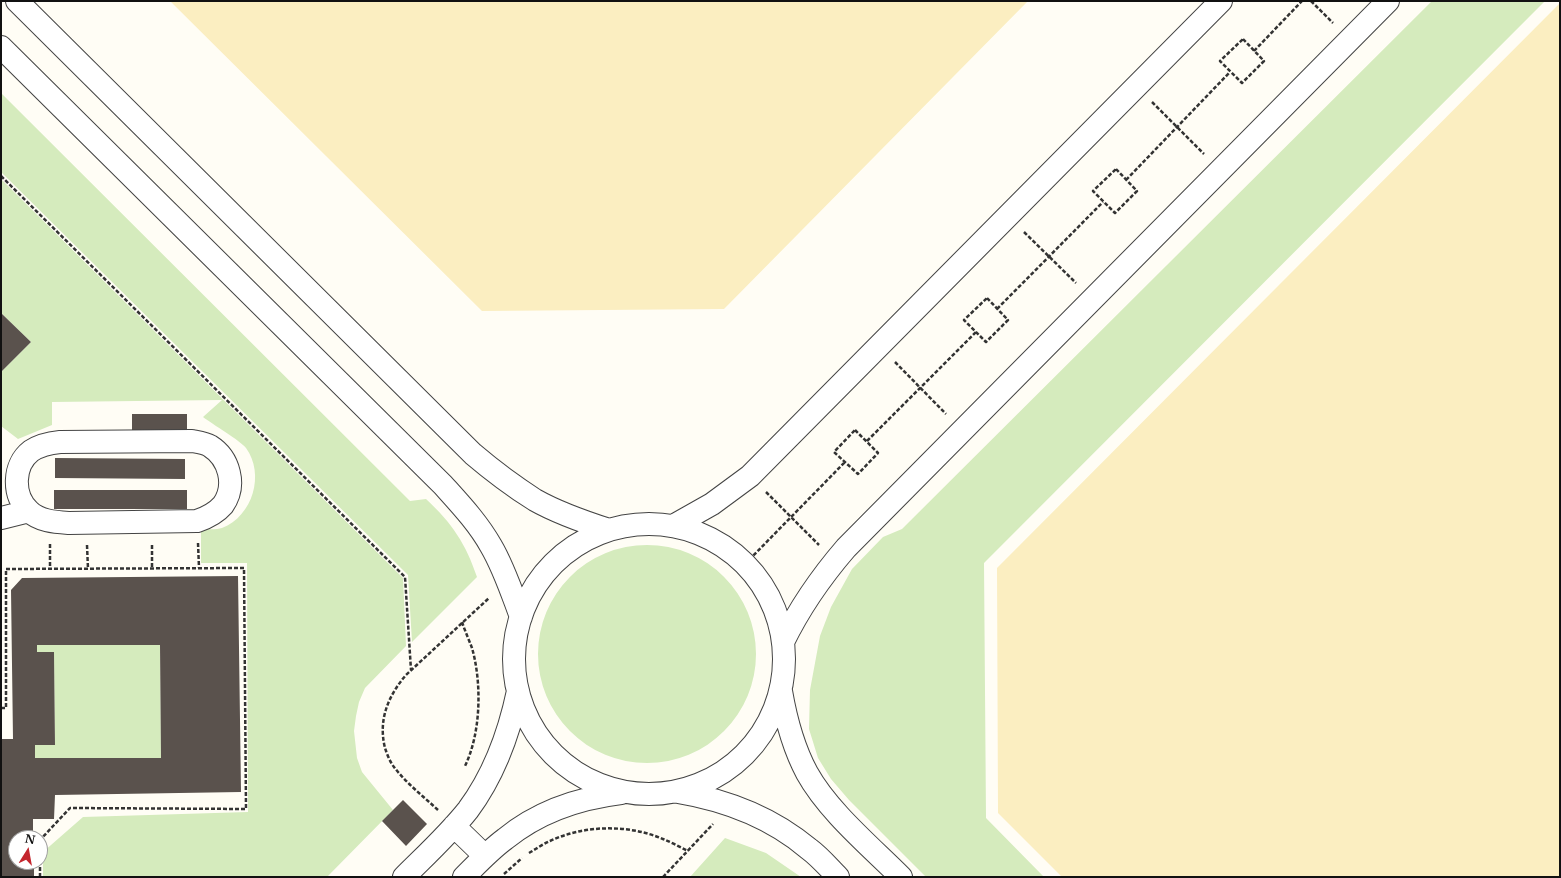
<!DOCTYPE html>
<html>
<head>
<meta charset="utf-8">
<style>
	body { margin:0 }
	#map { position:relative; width:1561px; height:878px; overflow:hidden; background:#fffdf5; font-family:"Libre Baskerville",serif }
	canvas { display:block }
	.frame { position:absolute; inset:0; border:2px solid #111; pointer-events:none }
	.north { position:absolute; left:8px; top:830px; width:40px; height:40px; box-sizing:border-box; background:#fff; border:1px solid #a0a0a0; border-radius:50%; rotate:11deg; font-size:11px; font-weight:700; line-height:16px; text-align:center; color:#111 }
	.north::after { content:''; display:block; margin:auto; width:14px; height:18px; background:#c4262e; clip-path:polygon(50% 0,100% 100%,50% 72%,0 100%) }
</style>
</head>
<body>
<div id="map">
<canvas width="1561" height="878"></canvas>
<div class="frame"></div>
<div class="north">N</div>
</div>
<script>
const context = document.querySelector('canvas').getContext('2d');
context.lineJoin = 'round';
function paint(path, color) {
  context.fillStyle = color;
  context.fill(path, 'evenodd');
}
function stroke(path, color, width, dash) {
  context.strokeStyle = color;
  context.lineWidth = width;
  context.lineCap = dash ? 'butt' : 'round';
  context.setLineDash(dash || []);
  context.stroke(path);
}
paint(new Path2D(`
	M1432,1H1545L984,563L986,818L1044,877H926L849,800L831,779L818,758L809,729L810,690L820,636L831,607L852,569L883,537L902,529Z
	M1,93L410,501L426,499C452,523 466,544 477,577L412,642L408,575L1,172Z
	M1,179L403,578L406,646L365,688L359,702L356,716L354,731L357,758L362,772L393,810L327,877H43V852L83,817L248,812L247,563H201V529C207,529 216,530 222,528C253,516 265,474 246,448C241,441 212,424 203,417L222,400L52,402V425L18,439L1,426V372L31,342L1,313Z
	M538 654a109 109 0 1 1 218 0a109 109 0 1 1-218 0Z
	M37,645H160L161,758H35V745L55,744L54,652H37Z
	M725,838L766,853L801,877H690Z`), '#d5ebbd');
paint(new Path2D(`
	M170,1H1028L724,309L482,311Z
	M1560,3V877H1062L998,813L997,568Z`), '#fbeec1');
paint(new Path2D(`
	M1,313L31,342L1,372Z
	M132,414H187V433L132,432Z
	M55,458L185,459V479L55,478Z
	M54,490H187V509H54Z
	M238,576L241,792L55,795L54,819H33V838H16V862H34V877H1V739H13L11,590L22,578ZM37,645H160L161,758H35V745H55L54,652H37Z
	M403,800L427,824L406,846L382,821Z`), '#5a524d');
const minor = new Path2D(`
	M17,1L473,454C493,471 513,486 535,500C558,513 584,522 609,530
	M1,47L443,485C461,505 478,523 491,546C504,568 512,593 521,617
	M192,441C197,442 205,443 210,446C229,458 237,485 223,505C216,513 206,518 197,521L69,523C55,522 39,521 29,511C12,495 13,465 31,451C40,445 50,443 60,442Z
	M1,518L29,511
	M514 659a135 135 0 1 1 270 0a135 135 0 1 1-270 0Z
	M673,526L712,504L750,476L1221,1
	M783,642C800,607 821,577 846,548L1388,1
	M781,691C786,720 793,747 807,773C828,811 870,846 901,877
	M678,792C726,800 771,817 809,849C820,857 829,868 838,877
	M454,826L485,856
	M404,877C426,855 449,834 468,810C494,775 509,734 518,691
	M464,877C477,864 490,850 505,839C538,812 580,798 621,793`);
stroke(minor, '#444', 24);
stroke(new Path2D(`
	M1311,1L1333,23
	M1243,39L1264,61L1242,83L1220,61Z
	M1254,51L1302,1
	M1152,102L1204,154
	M1116,169L1137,191L1115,213L1093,191Z
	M1,176L405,577L411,670
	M1126,180L1230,72
	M1024,232L1076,283
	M987,298L1008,320L986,342L964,320Z
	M997,309L1103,202
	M895,362L946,414
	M855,430L878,453L858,474L834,452Z
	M867,441L976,332
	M766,492L819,545
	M198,543L199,568
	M50,544V569
	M87,545L88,569
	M152,545V568
	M745,564L845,462
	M462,622C465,631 469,640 472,648C482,683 481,733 465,766
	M1,708H6V569L244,568L246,809L70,808L40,840
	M438,810C423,796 406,783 394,767C390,762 387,754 385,748C378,720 388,696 406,675L489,598
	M529,853C536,849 543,844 550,841C584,825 628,824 663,839C671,842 680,847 688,851
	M504,874L522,858
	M40,877V862
	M663,877L713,824`), '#333', 2.5, [4, 2]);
stroke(minor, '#fff', 22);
</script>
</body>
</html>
